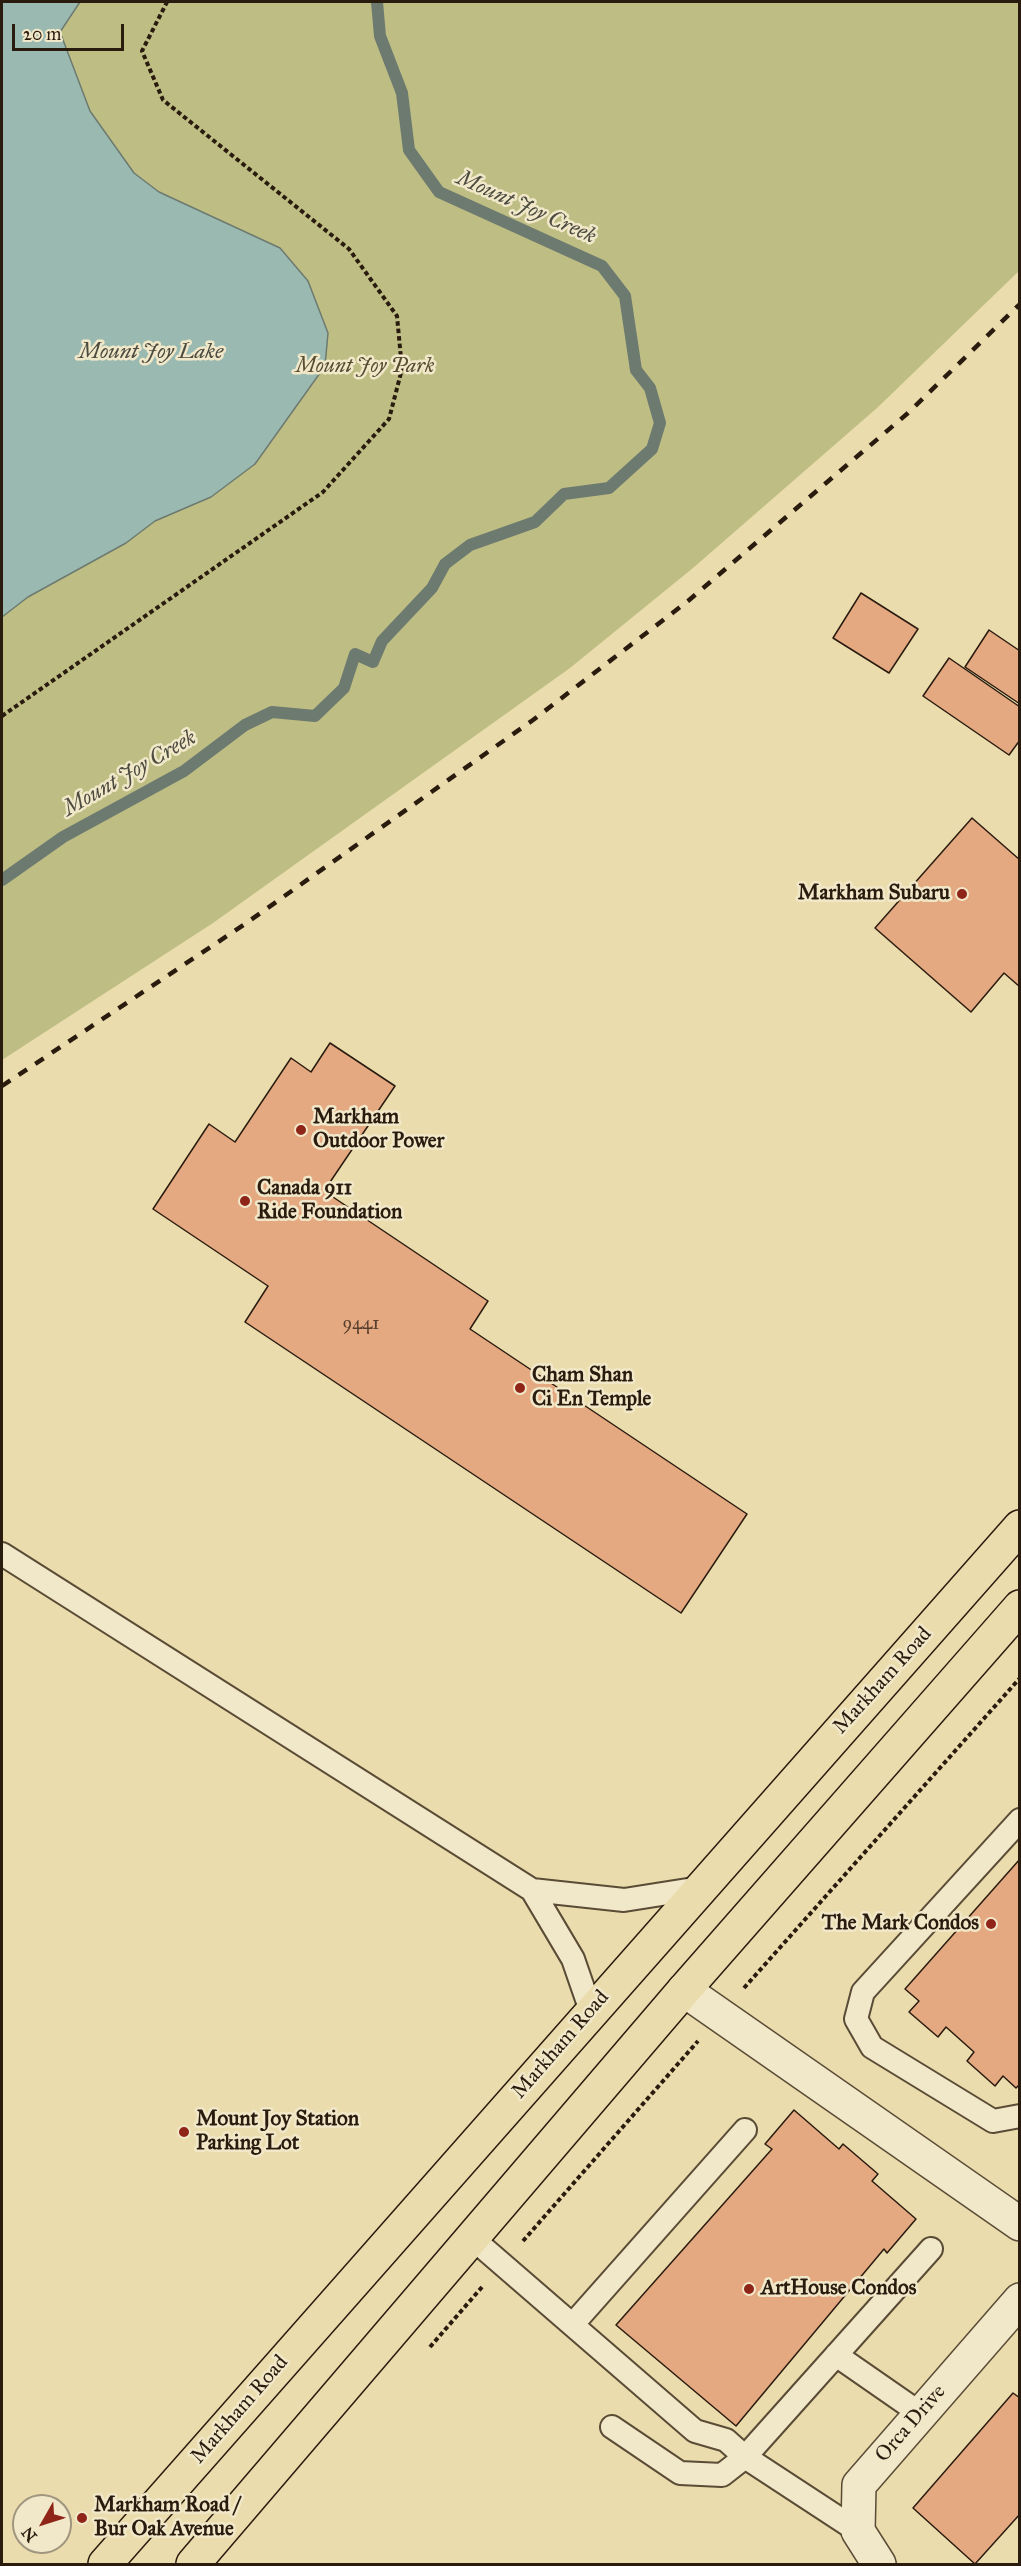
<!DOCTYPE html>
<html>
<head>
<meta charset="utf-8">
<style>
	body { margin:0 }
	#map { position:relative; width:1021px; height:2566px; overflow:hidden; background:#eadcac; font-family:"IM FELL Great Primer",serif }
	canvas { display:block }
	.frame { position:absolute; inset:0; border:3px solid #2a1b0f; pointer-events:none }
	.north { position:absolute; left:12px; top:2494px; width:60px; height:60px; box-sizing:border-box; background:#f1e8c9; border:2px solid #a1967f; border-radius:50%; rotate:231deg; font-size:16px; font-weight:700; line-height:24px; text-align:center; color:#2a1b0f }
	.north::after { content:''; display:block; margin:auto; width:21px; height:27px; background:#8f2418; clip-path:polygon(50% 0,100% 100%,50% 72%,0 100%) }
	.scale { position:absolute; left:12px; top:24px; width:112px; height:27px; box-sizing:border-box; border:3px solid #2a1b0f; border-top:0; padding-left:8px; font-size:18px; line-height:21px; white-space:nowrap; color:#2a1b0f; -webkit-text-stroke:4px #f1e8c9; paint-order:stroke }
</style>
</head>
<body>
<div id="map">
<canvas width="1021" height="2566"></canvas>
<div class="frame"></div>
<div class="north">N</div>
<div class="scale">20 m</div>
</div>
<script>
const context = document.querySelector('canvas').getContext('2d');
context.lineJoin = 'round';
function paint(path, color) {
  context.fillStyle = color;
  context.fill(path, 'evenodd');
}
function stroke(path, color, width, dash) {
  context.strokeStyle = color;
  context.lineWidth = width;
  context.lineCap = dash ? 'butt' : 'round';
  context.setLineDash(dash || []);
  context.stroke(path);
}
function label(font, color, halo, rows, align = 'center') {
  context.font = font + ' "IM FELL Great Primer",serif';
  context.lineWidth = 5;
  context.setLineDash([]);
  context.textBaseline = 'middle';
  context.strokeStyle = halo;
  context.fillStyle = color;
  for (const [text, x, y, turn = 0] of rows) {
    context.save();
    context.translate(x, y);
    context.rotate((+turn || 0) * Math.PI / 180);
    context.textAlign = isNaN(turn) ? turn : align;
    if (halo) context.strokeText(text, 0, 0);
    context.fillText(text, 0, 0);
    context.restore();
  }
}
paint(new Path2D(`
	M2,2H1019V271L877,408L693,568L570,668L213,923L2,1060Z`), '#bebe84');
const water = new Path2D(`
	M2,2H80L60,32L90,111L134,173L159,192L280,248L308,281L328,333L325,366L255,464L211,497L155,521L126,543L28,597L2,617Z`);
paint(water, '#9abab1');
stroke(water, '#6d7a70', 1.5);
stroke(new Path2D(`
	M2,880L63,837L184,771L245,725L272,712L315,716L344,688L355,654L373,662L382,641L432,588L445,564L470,545L535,522L564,494L609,488L652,449L660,423L650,388L636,370L625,296L602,266L439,192L409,150L402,93L380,36L377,2`), '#6d7a70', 12);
const building = new Path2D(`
	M861,593L918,629L889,673L833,638Z
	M989,630L1020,651V704L965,667Z
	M949,658L1020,707V740L1009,755L923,696Z
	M972,818L1020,860V987L1004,973L971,1012L875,928Z
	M330,1043L395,1086L324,1191L488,1301L470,1329L747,1514L681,1613L245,1322L268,1286L153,1209L209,1124L235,1142L291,1058L311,1072Z
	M1020,1859V2084L1016,2088L1003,2076L995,2086L967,2061L974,2052L946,2027L938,2037L909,2012L919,2001L905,1989Z
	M794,2110L839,2149L843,2144L878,2174L872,2181L916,2219L887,2253L884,2249L736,2426L616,2325L772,2149L765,2144Z
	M1013,2393L1020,2398V2514L975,2564L913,2508Z`);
paint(building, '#e4a981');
stroke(building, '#2a1b0f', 1.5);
const service = new Path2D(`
	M2,1554L532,1890L624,1900L700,1888
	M1020,1820L863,1992L856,2019L872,2047L993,2121L1020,2116
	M532,1890L573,1959L591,2011
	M472,2238L695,2431L726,2440L745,2457L931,2249
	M573,2324L745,2130
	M836,2355L921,2414
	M612,2427L680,2473L722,2475L745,2457L858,2531`);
const minor = new Path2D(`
	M684,1990L1020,2224
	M879,2564L858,2531L859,2485L1020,2300`);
const primary = new Path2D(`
	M105,2564L1020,1527
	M193,2564L684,1990L1020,1607`);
stroke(service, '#5a4b36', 26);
stroke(minor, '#5a4b36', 36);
stroke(primary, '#2a1b0f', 36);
stroke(new Path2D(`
	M2,716L323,492L389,419L402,369L397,316L349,249L163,100L142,51L167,2
	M744,1988L1020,1678
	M523,2241L698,2041
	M430,2347L482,2287`), '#2a1b0f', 4, [4.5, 3]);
stroke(service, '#f1e8c9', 22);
stroke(minor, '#f1e8c9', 33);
stroke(primary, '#eadcac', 33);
stroke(new Path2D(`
	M2,1086L245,924L533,720L688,601L908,413L1020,304`), '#2a1b0f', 4.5, [10, 10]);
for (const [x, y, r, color] of [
	[962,894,6,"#8f2418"],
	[301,1130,6,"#8f2418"],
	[245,1201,6,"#8f2418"],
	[520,1388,6,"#8f2418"],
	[991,1924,6,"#8f2418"],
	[184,2132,6,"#8f2418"],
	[749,2289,6,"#8f2418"],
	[82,2518,6,"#8f2418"]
]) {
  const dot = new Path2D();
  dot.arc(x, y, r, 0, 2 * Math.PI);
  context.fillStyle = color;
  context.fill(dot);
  stroke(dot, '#f1e8c9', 2);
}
label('18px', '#583e2c', null, [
	["9441",361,1325]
]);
label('italic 21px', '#564c32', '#f1e8c9', [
	["Mount Joy Park",365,367]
]);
label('bold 21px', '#2a1b0f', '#f1e8c9', [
	["Markham Subaru",950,894,"right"],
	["Markham",313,1118],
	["Outdoor Power",313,1142],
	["Canada 911",257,1189],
	["Ride Foundation",257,1213],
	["Cham Shan",532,1376],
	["Ci En Temple",532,1400],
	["The Mark Condos",979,1924,"right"],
	["Mount Joy Station",196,2120],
	["Parking Lot",196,2144],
	["ArtHouse Condos",761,2289],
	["Markham Road /",94,2506],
	["Bur Oak Avenue",94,2530]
], 'left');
label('21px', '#2a1b0f', '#f1e8c9', [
	["Markham Road",883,1681,-48],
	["Markham Road",561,2045,-49],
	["Markham Road",240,2410,-49],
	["Orca Drive",911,2424,-49]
]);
label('italic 22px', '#4c4b40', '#f1e8c9', [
	["Mount Joy Creek",526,208,24],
	["Mount Joy Lake",151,353],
	["Mount Joy Creek",130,774,-30]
]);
</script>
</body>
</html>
